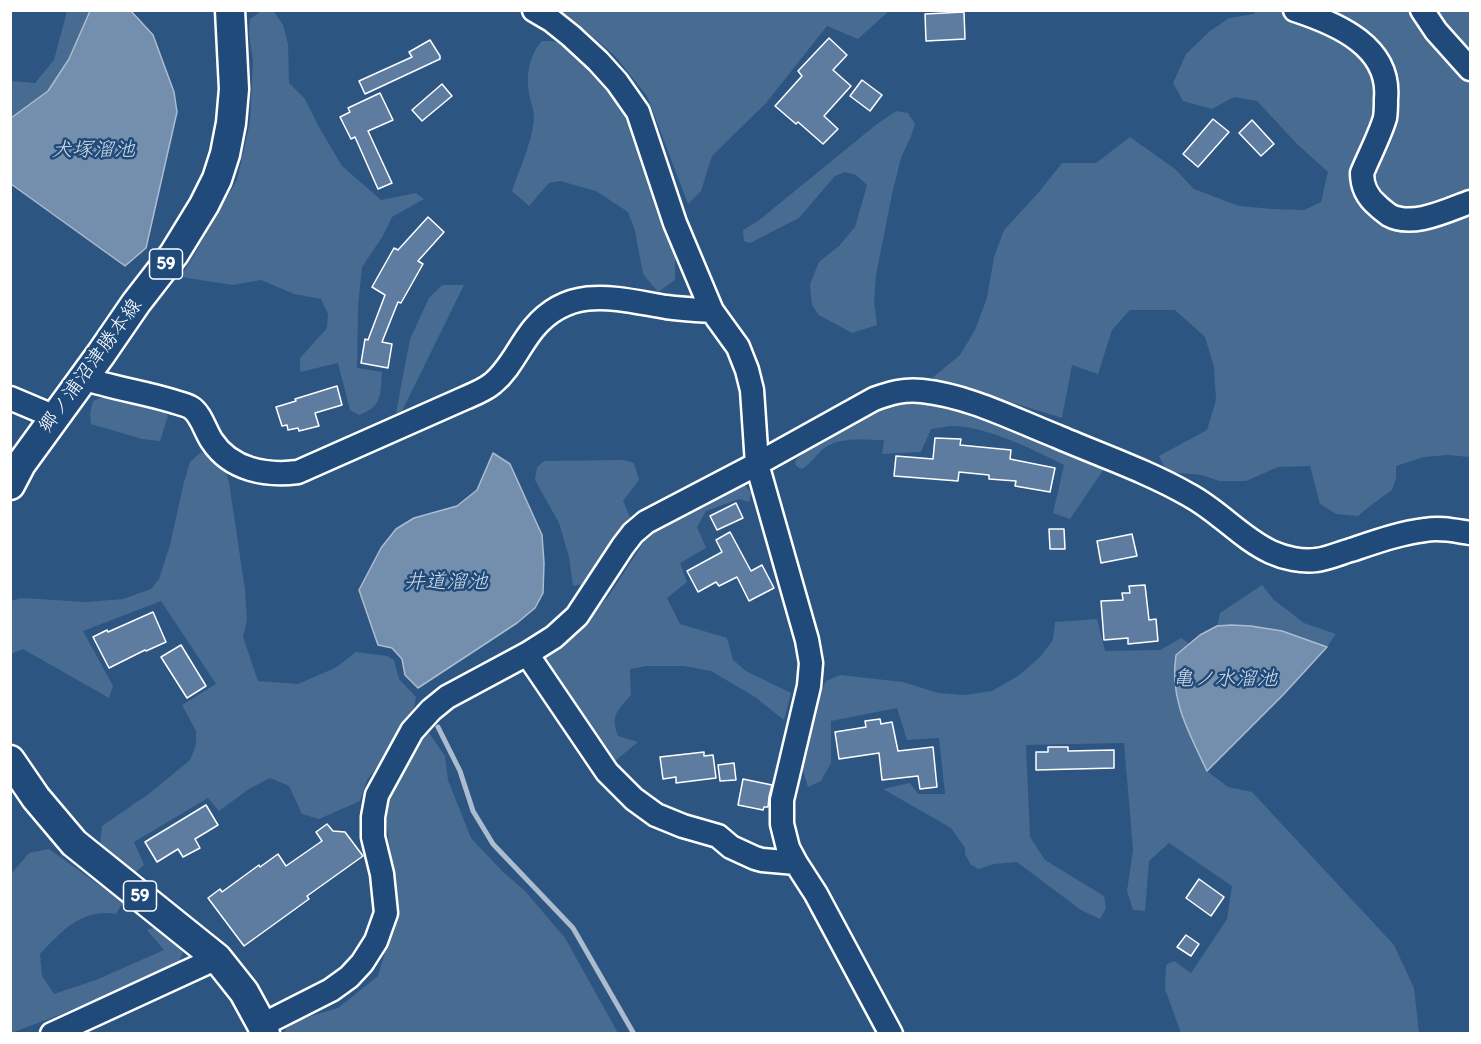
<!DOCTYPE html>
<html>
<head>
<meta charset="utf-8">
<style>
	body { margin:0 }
	#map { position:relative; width:1481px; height:1044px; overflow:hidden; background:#2c5582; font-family:Itim,sans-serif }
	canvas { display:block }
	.frame { position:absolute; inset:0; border:12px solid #fff; pointer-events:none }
</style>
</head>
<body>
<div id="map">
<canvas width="1481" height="1044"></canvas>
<div class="frame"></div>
</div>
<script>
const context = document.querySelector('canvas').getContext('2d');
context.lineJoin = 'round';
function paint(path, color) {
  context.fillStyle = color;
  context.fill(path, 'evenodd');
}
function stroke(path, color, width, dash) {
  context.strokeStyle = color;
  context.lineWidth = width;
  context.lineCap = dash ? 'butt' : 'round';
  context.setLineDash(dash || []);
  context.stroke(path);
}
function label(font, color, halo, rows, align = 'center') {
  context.font = font + ' Itim,"Klee One",sans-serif';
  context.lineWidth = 5;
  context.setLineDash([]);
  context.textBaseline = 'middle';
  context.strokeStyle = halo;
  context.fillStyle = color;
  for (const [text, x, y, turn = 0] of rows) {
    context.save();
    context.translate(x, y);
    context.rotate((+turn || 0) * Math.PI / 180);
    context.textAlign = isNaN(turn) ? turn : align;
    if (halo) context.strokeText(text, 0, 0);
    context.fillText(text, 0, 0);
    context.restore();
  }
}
paint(new Path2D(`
	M1256,10L1470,11V457L1447,455L1424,457L1396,466V479L1392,490L1374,503L1358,516L1336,514L1320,504L1310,466L1278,467L1246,481H1219L1202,475L1167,472L1159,456L1207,430L1216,400L1214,367L1205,337L1175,310H1130L1112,330L1098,374L1072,365L1062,418L932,378L960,355L975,330L987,298L994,257L1004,230L1039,192L1062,163H1096L1130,137L1175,169L1194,189L1239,206L1273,209L1304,210L1321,202L1328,172L1297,144L1257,101L1234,97L1212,109L1183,101L1173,83L1186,54L1210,31L1229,18L1254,14Z
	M67,11H90L69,59L48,91L11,118L10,81L35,83L54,60Z
	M556,11H889L858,39L827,26L766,103L712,156L701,191L688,204L647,96L615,56L579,25Z
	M260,12H274L283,25L288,44L289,83L305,99L320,129L342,166L381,200L416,193L424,199L392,217L383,236L362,267L358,306L357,368L382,372C380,395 383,406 359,415L350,410L338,363L300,372V358L327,328L328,314L321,299L294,294L261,280L233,285L181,277L237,180L250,122L253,61L249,34L250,19Z
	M542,41H552L565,45L609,86L648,144L675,257V280L658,292L643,274L635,231L628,212L596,191L560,181L549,183L529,206L512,191C520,167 531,145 534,120C535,111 530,102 529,93C526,75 529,55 542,41Z
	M896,111L908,113L915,124L911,136L901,158L892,194L876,275L874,301L877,325L852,333L819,315L812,305L810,284L819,262L839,246L855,227L867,185L856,175L845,172L835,176L799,218L750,243L744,241L743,230L758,221L877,124Z
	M442,285H464L402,411L396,413L410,339L429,298Z
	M103,397L164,412L168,416L160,441L142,439L91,424L90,413L93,401Z
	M908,398L946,401L1077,452L1104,469L1070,519L1053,513L1064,465C1034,450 988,427 954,426C947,426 939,428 931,429L921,452L882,454L884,440C864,440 839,436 823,449C816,455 811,464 802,469L796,466L795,461L805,451L832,433L883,405Z
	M201,452L223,464L229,482L245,590L247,620L243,637L258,681L298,684L335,668L356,652L387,656L394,660L399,679L416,697L413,712L392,748L367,780L360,801L319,819L302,814L289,786L270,778L249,789L219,811L208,798L134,842L144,865L135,873L113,860L100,845L102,826L150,793L190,760L196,745V731L182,705L216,684L161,601L83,631L113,686L109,698L23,649L11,654V601L21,598L86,602L123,599L151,589L159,579L170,545L184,482L190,462Z
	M623,460L634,463L639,480L623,501L630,517L611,539L592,582L573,586L569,557L559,523L535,480L537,467L544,461Z
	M745,485L751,493L749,502L739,499L706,511L697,527L706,548L680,563L687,582L667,598L680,624L727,638L733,660L746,671L791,693L784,720L755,697L711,671L684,666H647L630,669L631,695C618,710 610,715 618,736L638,742L615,761L543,658L573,637L608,597L647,537L671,518L714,494Z
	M1262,585L1274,600L1304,623L1336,634L1327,647C1289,633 1258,624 1217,626L1220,613Z
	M1097,619L1105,651L1160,650L1181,638L1190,644L1176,655L1174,685L1179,708L1187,727L1207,771L1228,787L1252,792L1394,945L1414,988L1419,1033L1262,1034L1245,1032L1244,1034L1181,1033L1165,989L1166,965L1174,961L1191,973L1227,919L1232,886L1169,843L1149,861L1145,911L1133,910L1127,891L1133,850L1124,743L1026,745L1030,837L1045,860L1104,896L1106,908L1100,919L1081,910L1017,862L994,864L979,869L971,865L965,854V848L951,828L883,789L910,783L918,794H945L939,738L907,740L897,708L831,721V763L821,781L808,787L802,767L815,703L826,681L840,675L903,682L938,693L965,695L992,691L1018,676L1040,657L1053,640L1055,622Z
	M429,733L445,756L448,780L471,838L503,872L525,891L565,938L618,1033L283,1034L291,1022L338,1008L378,976L395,917L396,895L385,811L392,787L419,738Z
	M49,849L123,902L116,914C82,908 62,931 40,954L42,976L54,994L96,980L164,950L147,930L156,927L183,952L178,964L54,1017L11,1033V874L29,853Z`), '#486b92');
const water = new Path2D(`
	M90,11H131L153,35L174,92L177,112L146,248L125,266L11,184V118L48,91L69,59Z
	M493,453L510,464L542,535L544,563L543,593L535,608L517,623L418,688L405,675L402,659L392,648L378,645L359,590L381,548L396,529L414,518L457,506L477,490Z
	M1231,625L1251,626L1282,631L1327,647L1284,694L1207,771C1189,732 1169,700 1176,655L1200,635L1217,626Z`);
paint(water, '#748fad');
stroke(water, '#acbcce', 1.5);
stroke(new Path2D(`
	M438,727L460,771L473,811L493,844L573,928L634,1034`), '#acbcce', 5);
const building = new Path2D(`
	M964,12L965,39L926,41L925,14Z
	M829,38L847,55L833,70L851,86L824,116L838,129L823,144L798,122L796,124L775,106L802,76L798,71Z
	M430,40L440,56V59L365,94L359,81L412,57L409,52Z
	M862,80L882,95L870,111L850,96Z
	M442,84L452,96L422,121L412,110Z
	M380,93L393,120L368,131L392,183L378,189L355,137L351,139L340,117L350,112L348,108Z
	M1213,119L1229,132L1198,167L1183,154Z
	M1252,120L1274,144L1261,156L1239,133Z
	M428,217L444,232L418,261L423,264L401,303L398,302L382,342L392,344L388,368L361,363L365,339L368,340L385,295L372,287L394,248L398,250Z
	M337,386L342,405L315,413L319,426L299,431L298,428L288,430L287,425L282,426L276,407L296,401L295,399Z
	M935,438L961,439L960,445L1011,450L1010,459L1055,468L1050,492L1015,486L1016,481L989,479V475L959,472L958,481L894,476L896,456L933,459Z
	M736,503L743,518L717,530L710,516Z
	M1049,529H1064L1065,549H1050Z
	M730,532L751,571L762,565L774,588L749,601L737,577L719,586L716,582L698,592L687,571L722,552L716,540Z
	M1132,534L1137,556L1101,563L1097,541Z
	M1145,585L1149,620L1156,619L1158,641L1128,644V638L1104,640L1101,601L1123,600L1122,593H1130L1129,586Z
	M153,612L166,642L146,651L145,650L109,668L93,637L107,630L108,632Z
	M181,645L206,686L187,698L161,657Z
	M880,719L881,724L892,722L898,751L933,747L937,787L920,789L918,776L882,780L879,753L839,759L835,732L866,727L865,721Z
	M1048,747H1068V751L1114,750V768L1036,770V752H1048Z
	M704,752V756L713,755L716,778L676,783V777L663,779L660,757Z
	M734,763L736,780L720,781L718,765Z
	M743,779L772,785L769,797L768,807H764L763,810L738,805Z
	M206,805L218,825L195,839L200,848L183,857L178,849L157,862L145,842Z
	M327,824L333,831L345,832L363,856L307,896L309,899L244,946L208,898L220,889L222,892L259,865L260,867L278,854L286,866L322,841L316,832Z
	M1199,879L1224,897L1211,916L1186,898Z
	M1186,935L1199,944L1191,956L1177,947Z`);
paint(building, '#5e7c9f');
stroke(building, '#fff', 1.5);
const minor = new Path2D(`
	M534,10L551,20L571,36L598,61L617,82L638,112L675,223L712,311L738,347L747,370L752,390L757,464L807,640L811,663L809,686L782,800V824L788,848L796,863L816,894L891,1034
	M1295,10C1338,24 1391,47 1386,99C1386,105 1386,112 1385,118C1380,135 1369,156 1362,173C1362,187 1367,197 1378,206C1381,209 1385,212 1389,215C1412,228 1448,210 1470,202
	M1422,10L1436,31L1470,69
	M83,378C112,388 143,392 172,401C178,403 184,404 190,407C201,413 205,431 212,441C231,470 266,476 298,472L465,398C474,394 485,390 493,383C511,368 519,346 534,328C571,284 617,299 666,307C681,309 697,310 712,311
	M10,398L55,417
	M527,654L607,772L634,799L656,815L683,826L718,836L731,847L755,858L762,860L796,863
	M262,1025L331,990L349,977L362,963L376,941L386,913L382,874L373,837V817L377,795L412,731L431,710L447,697L527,654L554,637L577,616L623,546L633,533L646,522L757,464L874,399C890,393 904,389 922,391C969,396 1013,419 1056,436C1100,455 1147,471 1189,495C1219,511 1241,538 1271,552C1284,558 1302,562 1316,560C1327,559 1340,553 1351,550C1375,542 1400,533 1425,530C1441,527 1456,531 1470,533
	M52,1034L217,958`);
const major = new Path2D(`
	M10,485L21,464L101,354L136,303L174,254L204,205L217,179L225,154L231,123L234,89L230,10
	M10,760L36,798L74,843L217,958L244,992L262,1025L265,1034`);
stroke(minor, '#fff', 27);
stroke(major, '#fff', 33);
stroke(minor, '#1f4a7a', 22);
stroke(major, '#1f4a7a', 28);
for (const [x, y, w] of [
	[166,264,33],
	[140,896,33]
]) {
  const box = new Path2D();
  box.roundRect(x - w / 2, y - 15, w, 30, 4.5);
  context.fillStyle = '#1f4a7a';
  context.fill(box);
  stroke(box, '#fff', 1.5);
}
label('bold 18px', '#fff', null, [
	["59",166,264],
	["59",140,896]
]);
label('20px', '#fff', '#1f4a7a', [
	["郷ノ浦沼津勝本線",91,366,-54]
]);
label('italic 21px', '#d5dde6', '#1f4a7a', [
	["犬塚溜池",93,151],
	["井道溜池",446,583],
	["亀ノ水溜池",1225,680]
]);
</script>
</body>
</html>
